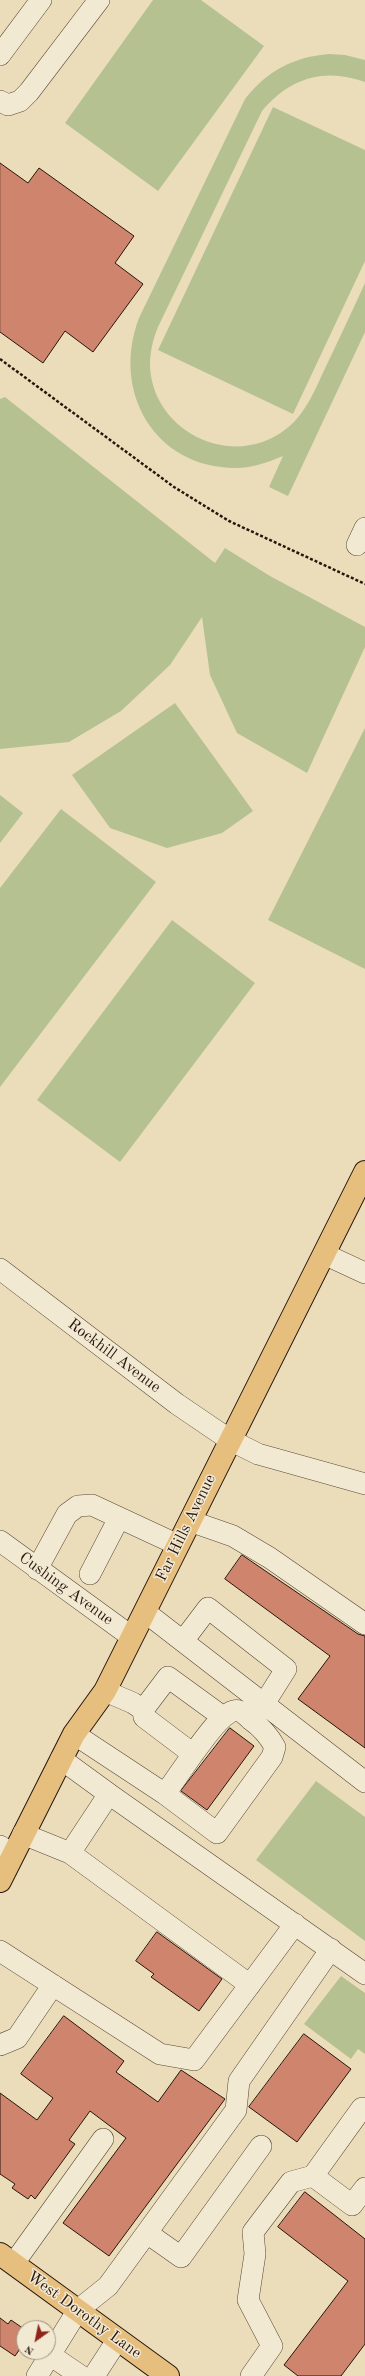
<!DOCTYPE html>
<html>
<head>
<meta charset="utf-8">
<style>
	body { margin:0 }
	#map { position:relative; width:365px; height:2376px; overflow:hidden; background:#ebddba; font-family:"Old Standard TT",serif }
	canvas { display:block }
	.north { position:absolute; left:16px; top:2320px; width:40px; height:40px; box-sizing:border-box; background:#f2e9d2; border:1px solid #a19483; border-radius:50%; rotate:213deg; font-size:11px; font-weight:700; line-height:16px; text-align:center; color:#28150d }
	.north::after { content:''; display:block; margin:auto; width:14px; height:18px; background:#8f2418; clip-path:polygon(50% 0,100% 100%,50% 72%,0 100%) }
</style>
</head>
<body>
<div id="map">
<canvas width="365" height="2376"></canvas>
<div class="north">N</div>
</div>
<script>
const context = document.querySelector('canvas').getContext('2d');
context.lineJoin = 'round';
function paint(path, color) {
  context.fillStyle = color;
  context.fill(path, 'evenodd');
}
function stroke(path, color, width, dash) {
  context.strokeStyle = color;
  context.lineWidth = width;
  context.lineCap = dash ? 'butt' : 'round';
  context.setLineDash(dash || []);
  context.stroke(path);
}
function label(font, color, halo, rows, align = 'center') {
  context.font = font + ' "Old Standard TT",serif';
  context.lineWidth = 3;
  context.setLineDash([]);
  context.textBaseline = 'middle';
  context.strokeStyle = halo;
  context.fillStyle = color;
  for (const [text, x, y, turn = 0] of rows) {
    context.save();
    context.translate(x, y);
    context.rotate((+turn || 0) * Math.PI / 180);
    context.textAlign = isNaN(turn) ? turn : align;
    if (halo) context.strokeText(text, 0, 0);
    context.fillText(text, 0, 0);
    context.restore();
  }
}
paint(new Path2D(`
	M153,0H201L264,46L158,191L65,123Z
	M329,54L345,55L365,60V82C325,67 289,78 262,111L158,327C153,339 150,352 150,365C152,432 233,471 286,429C308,412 317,384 329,360C341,335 353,309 365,283V332L288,496L269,487L283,456C268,462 253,468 236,468C154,468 111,391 139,318L245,99C267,71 293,57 329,54Z
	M273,107L365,150V261L293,414L158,350Z
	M5,397L215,563L225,548L270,576L365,627V647L307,773L237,733L210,675L202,617L170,665L121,711L69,742L0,749V399Z
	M175,703L253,811L222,833L167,848L110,828L72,775Z
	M365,728V969L268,920Z
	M0,795L23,813L0,843Z
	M61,809L156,882L0,1087V888Z
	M172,920L255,983L120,1162L37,1100Z
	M316,1781L365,1817V1941L256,1860Z
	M341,1976L365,1993V2054L358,2049L351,2059L304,2024Z`), '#b6c191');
const building = new Path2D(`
	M0,163L28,183L39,168L134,236L115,263L143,284L93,352L65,331L43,363L0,332Z
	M242,1555L358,1634L365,1636V1748L298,1699L330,1656L225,1579Z
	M230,1728L254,1746L207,1810L181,1791Z
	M157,1932L222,1979L199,2011L151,1977L154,1974L136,1961Z
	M64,2016L124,2061L116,2072L158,2102L181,2070L225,2099L109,2256L63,2223L126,2138L90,2111L69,2140L75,2144L35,2199L31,2195L28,2199L12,2188L15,2184L0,2174V2093L37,2120L53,2098L21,2074Z
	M304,2034L351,2069L297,2142L249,2107Z
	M305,2192L365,2239V2344L341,2376H298L284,2365L348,2281L278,2227Z
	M0,2318L8,2324L11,2320L24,2329V2343L15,2356L0,2346Z`);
paint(building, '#ce846d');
stroke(building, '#28150d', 1);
const minor = new Path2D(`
	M0,55L41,0
	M0,101L8,105L20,101L29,92L99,0
	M357,545L365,528
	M324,1254L365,1273
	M0,1269L177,1404L230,1440L258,1454L365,1484
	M190,1521L233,1536L270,1558L365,1624
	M0,1541L132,1637
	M37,1569L67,1514L78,1506L92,1505L178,1545
	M90,1574L119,1518
	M145,1612L365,1782
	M183,1641L208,1608L286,1669L264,1704
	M105,1691L133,1703L143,1710L144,1717L193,1754C201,1744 225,1706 239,1711C243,1712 248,1717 251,1720C261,1727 269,1736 275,1747L272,1757L217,1833L165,1794L193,1754
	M143,1710L168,1677L223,1717
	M74,1734L165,1794
	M61,1759L109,1794
	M23,1834L70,1853L250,1985
	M0,1846L13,1855
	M70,1853L109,1794L365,1974
	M0,1951L160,2054L194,2060L295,1924
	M0,2045L17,2038L53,1985
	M313,2176L352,2205L365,2188
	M147,2233L181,2257L261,2146
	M14,2263L103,2139
	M50,2355L81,2376
	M37,2376L78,2310L108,2286L236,2110L239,2081L331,1949
	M94,2376L118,2339
	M251,2376L272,2346L248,2300L255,2254L253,2232L291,2182L313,2176L362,2108L365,2110`);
const major = new Path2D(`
	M0,1881L74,1734L105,1691L365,1172
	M0,2254L168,2376`);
stroke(minor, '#594738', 22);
stroke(major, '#28150d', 24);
stroke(new Path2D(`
	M0,359L174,487L229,521L365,584`), '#28150d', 2.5, [3, 2]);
stroke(minor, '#f2e9d2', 21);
stroke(major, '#e6be7d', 22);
label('16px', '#28150d', '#f2e9d2', [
	["Rockhill Avenue",114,1356,37],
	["Far Hills Avenue",186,1528,-64],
	["Cushing Avenue",66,1589,36],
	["West Dorothy Lane",84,2315,36]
]);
</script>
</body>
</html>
